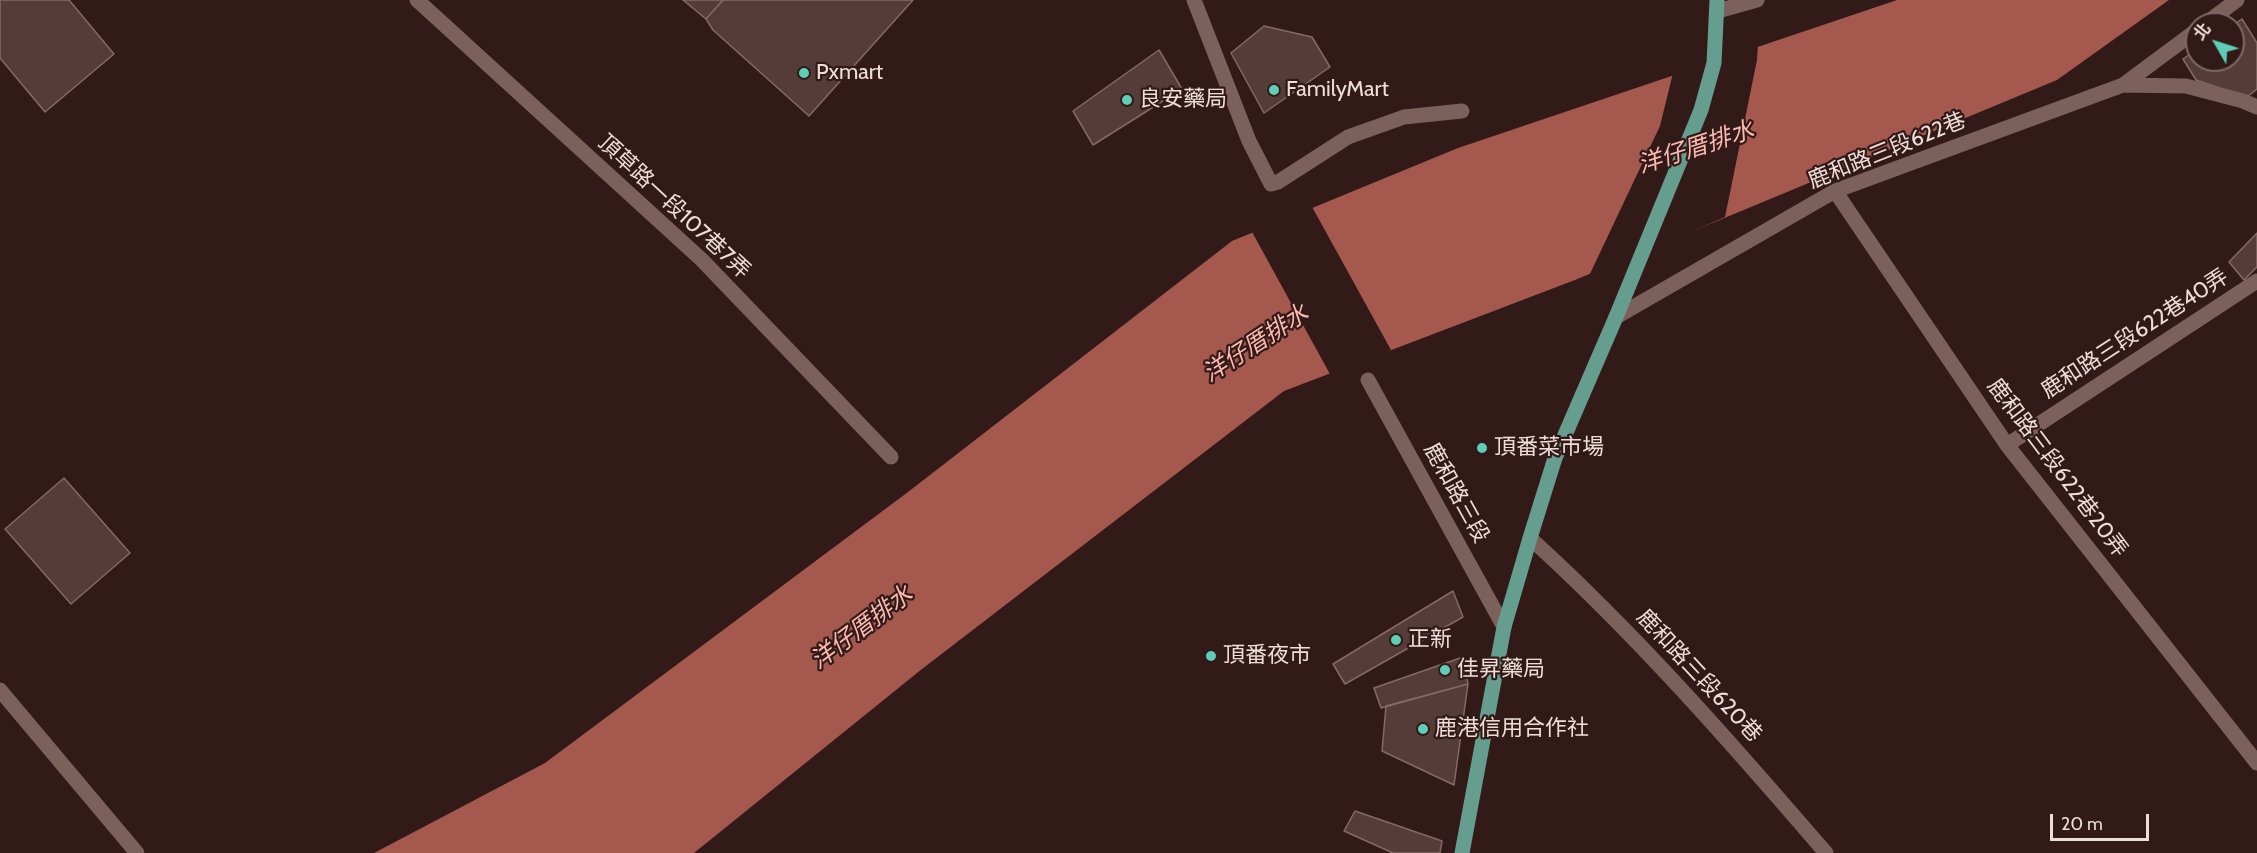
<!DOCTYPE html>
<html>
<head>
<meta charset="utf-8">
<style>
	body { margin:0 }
	#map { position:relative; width:2257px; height:853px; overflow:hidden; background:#311a17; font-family:Cabin,"Noto Sans TC",sans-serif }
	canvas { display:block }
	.north { position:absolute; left:2185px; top:12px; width:60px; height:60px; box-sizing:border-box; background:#311a17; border:2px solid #7d6865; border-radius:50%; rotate:309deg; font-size:16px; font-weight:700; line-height:24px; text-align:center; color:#eeddda }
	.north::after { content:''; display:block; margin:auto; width:21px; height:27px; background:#5eceb7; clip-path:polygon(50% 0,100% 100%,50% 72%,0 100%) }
	.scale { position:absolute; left:2050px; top:814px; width:99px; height:27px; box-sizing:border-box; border:3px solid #eeddda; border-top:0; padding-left:8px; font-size:18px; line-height:21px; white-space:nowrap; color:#eeddda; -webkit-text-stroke:4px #311a17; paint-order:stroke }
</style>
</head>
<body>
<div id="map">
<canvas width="2257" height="853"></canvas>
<div class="north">北</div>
<div class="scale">20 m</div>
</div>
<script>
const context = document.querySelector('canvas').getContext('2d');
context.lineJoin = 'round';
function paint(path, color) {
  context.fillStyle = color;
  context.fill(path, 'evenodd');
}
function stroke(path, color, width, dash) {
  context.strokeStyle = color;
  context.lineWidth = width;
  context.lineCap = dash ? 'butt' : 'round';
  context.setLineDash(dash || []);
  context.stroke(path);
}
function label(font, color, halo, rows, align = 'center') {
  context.font = font + ' Cabin,"Noto Sans TC",sans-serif';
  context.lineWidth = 4.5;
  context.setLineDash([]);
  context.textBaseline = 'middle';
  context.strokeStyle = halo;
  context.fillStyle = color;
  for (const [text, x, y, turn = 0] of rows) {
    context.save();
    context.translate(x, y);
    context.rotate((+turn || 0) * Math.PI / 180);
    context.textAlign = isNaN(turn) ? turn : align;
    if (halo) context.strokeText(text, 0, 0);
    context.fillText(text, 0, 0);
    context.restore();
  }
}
paint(new Path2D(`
	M1897,0H2169L2057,80L1575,280L1284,391L922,669L694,853H374L545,763L908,492L1232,241L1458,148Z`), '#a5584e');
paint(new Path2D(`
	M1758,44L1757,60L1725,217L1588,278L1660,126L1673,73Z
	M1311,205L1391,350L1374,359L1331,376L1251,230Z`), '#311a17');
const building = new Path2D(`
	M0,0H69L114,54L45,112L0,58Z
	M683,0H723L706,19Z
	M723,0H913L809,116L713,30L706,19Z
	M2242,19L2257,43V89L2247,97L2196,80L2183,59L2197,49V60H2233V25Z
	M1264,26L1312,37L1330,67L1264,113L1231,53Z
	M1159,50L1182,89L1093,145L1073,111Z
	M2257,233V267L2244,280L2229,262Z
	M64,478L130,553L71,604L5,529Z
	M1453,591L1463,617L1345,684L1333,664Z
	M1463,657L1468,684L1381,708L1374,688Z
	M1468,684L1454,785L1382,751L1386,706Z
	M1355,811L1442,841L1440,853H1393L1344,831Z`);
paint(building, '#563c38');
stroke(building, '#856964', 1.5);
stroke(new Path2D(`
	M417,0L702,260L891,457
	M1194,0L1249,141L1271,184L1278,182L1348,137L1404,117L1462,111
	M1718,11L1757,0
	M2205,24L2237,0
	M2123,85L2186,86L2243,101L2257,107
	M1835,191L2007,445L2257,763
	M1616,317L1835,191L2123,85L2197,30
	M1368,380L1504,627
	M2007,445L2257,281
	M1530,538C1637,635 1732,744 1826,853
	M0,690L137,853`), '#7c605c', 15);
stroke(new Path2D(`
	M1462,853L1504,627L1530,538L1555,458L1616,317L1701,110L1714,63L1717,0`), '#659d8e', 15);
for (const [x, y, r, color] of [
	[804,73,6,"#5eceb7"],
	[1274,90,6,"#5eceb7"],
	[1127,100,6,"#5eceb7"],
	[1482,448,6,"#5eceb7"],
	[1396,640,6,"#5eceb7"],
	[1211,656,6,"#5eceb7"],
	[1445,670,6,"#5eceb7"],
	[1423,729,6,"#5eceb7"]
]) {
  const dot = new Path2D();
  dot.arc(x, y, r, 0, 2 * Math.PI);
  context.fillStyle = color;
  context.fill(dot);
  stroke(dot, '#311a17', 2);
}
label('22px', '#eeddda', '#311a17', [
	["Pxmart",816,73],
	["FamilyMart",1286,90],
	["良安藥局",1139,100],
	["頂番菜市場",1494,448],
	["正新",1408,640],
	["頂番夜市",1223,656],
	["佳昇藥局",1457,670],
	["鹿港信用合作社",1435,729]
], 'left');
label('22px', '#eeddda', '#311a17', [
	["鹿和路三段622巷",1887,151,-22],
	["頂草路一段107巷7弄",674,207,43],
	["鹿和路三段622巷40弄",2135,334,-33],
	["鹿和路三段622巷20弄",2057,468,53],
	["鹿和路三段",1456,493,61],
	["鹿和路三段620巷",1699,676,47]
]);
label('italic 24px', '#fdbab0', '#311a17', [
	["洋仔厝排水",1696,148,-18],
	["洋仔厝排水",1256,344,-33],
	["洋仔厝排水",862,628,-37]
]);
</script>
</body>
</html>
